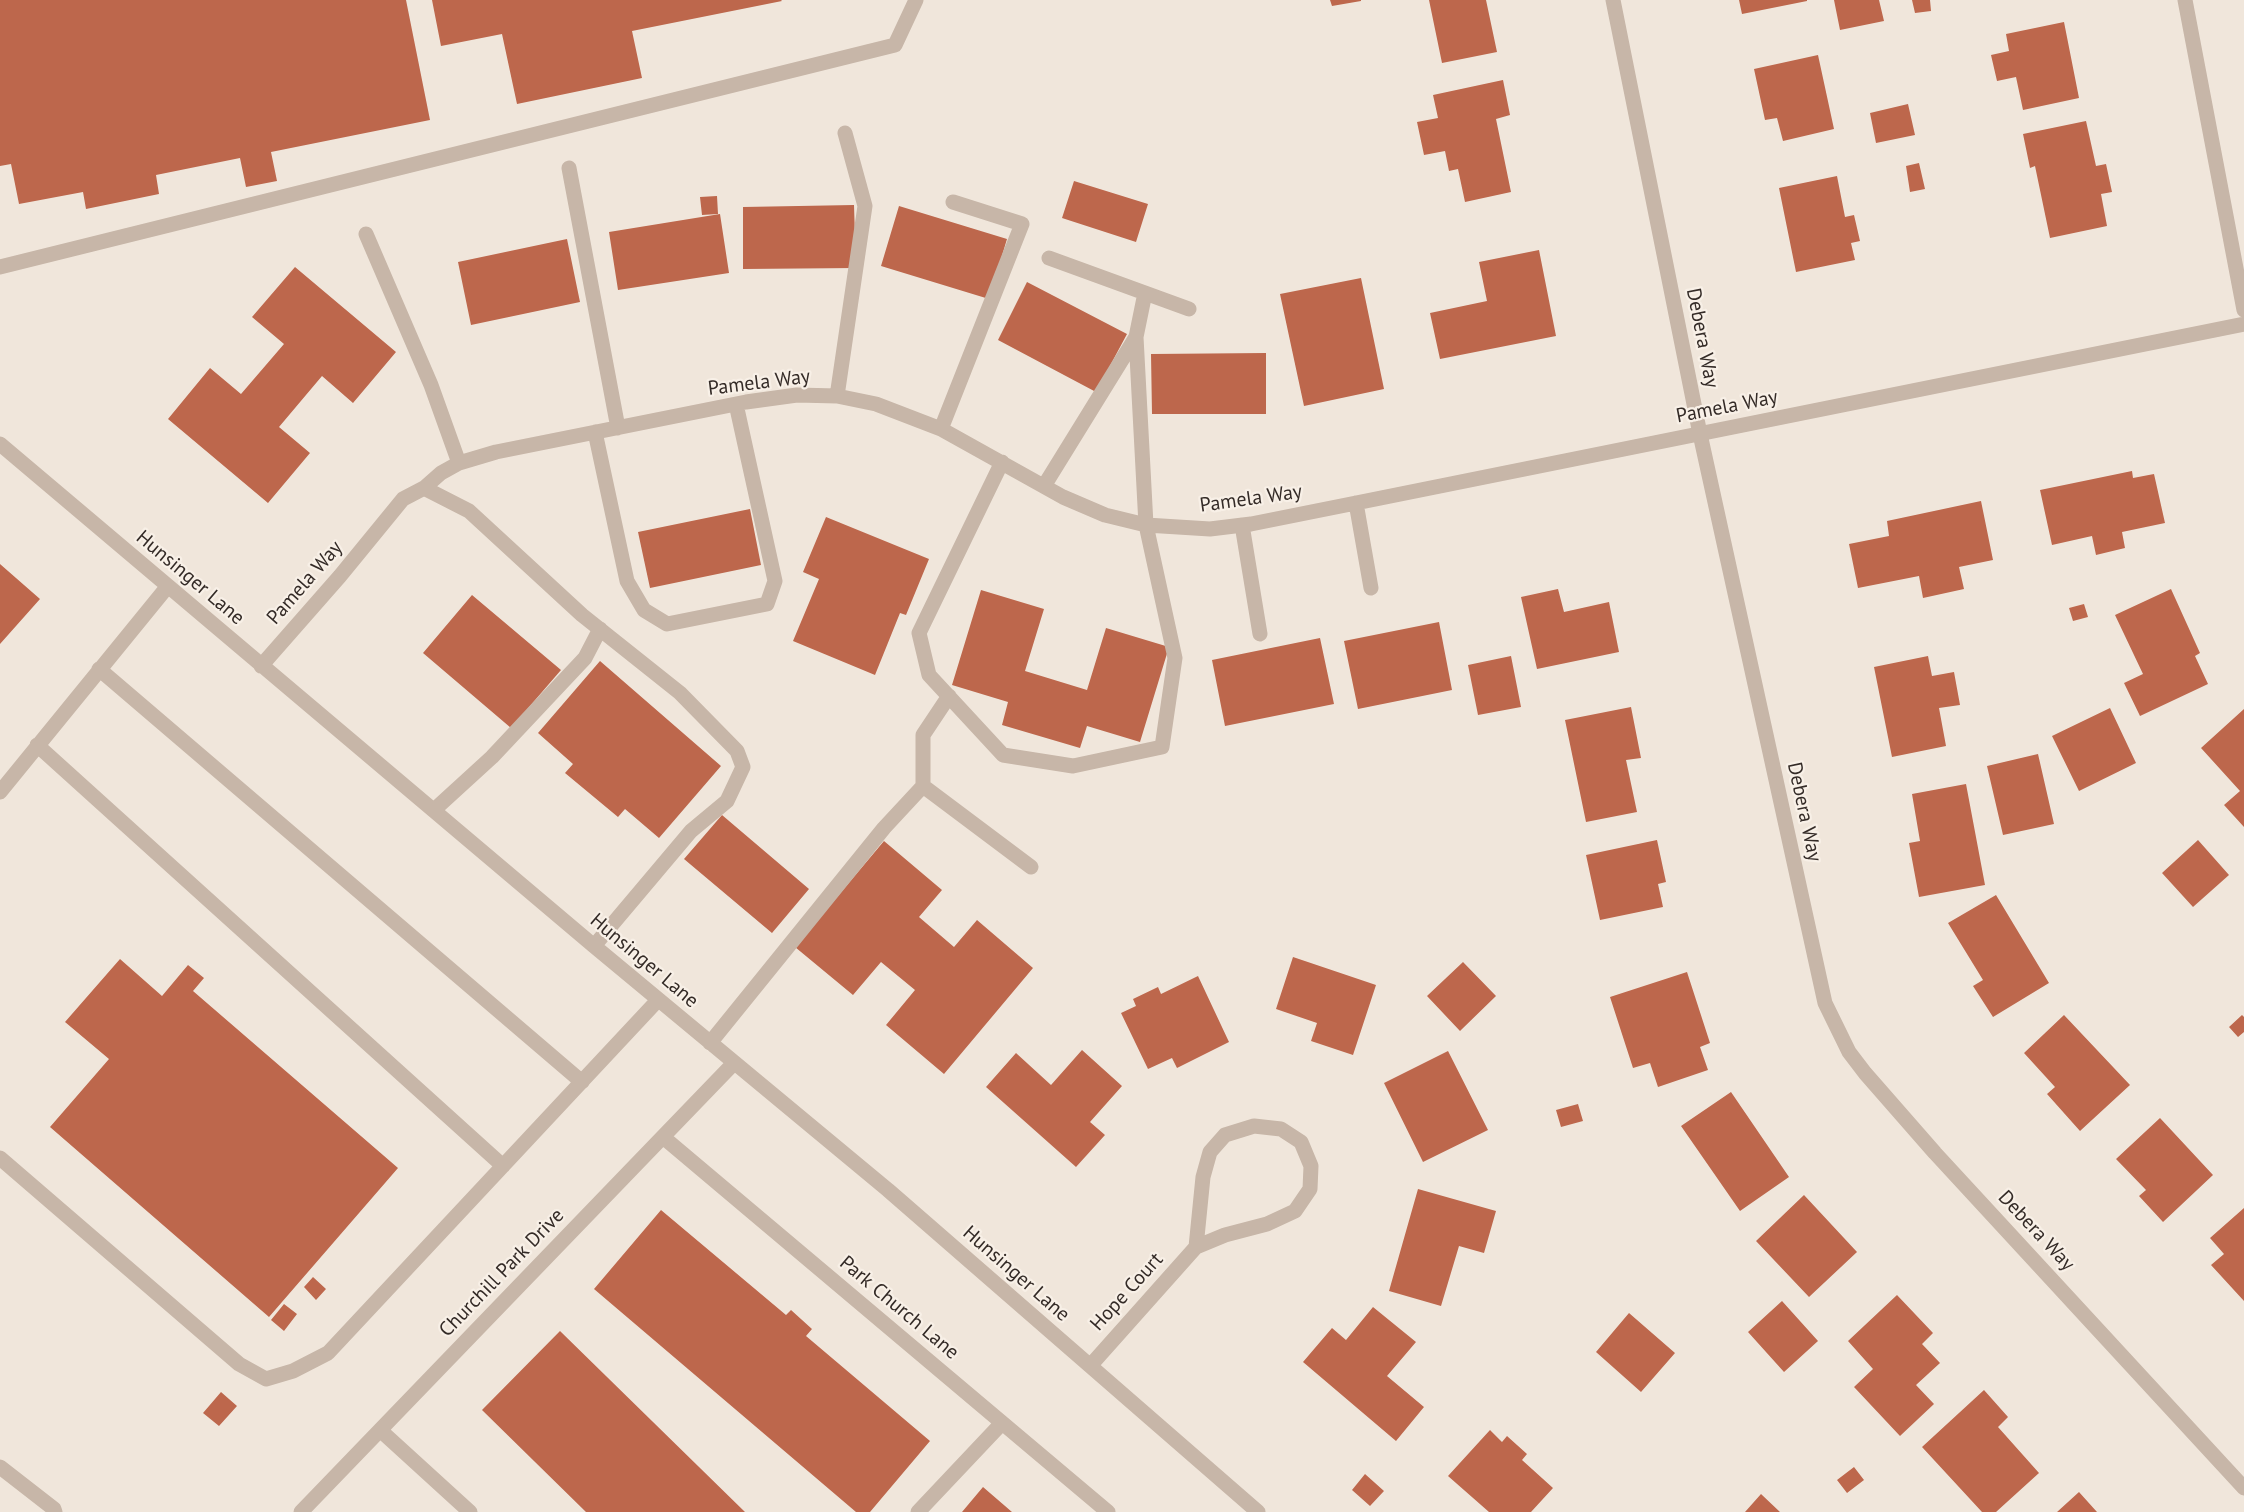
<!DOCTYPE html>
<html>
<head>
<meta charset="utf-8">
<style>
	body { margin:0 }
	canvas { display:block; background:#f0e6db }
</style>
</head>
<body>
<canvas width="2244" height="1512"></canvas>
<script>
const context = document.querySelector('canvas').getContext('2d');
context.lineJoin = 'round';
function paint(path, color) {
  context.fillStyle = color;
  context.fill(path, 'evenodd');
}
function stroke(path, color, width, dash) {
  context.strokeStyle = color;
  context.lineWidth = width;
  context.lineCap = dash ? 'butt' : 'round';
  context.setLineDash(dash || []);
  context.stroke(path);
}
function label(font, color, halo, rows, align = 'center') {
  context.font = font + ' "PT Sans",sans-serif';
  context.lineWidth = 4.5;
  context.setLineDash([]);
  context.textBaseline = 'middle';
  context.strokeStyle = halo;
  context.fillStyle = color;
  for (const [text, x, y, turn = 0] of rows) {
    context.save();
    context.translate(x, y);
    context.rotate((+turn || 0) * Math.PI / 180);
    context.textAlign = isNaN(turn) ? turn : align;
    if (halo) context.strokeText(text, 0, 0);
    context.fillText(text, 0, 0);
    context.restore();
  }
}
paint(new Path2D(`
	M0,0H406L430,120L271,152L277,181L246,187L240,158L156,175L159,194L86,209L83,192L19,204L11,164L0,166Z
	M432,0H781L782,1L632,31L642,78L517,104L502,34L441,46Z
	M1330,0H1361V1L1332,6Z
	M1429,0H1486L1497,52L1442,63Z
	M1739,0H1807V1L1742,14Z
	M1834,0H1879L1884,21L1840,30Z
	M1912,0H1930L1931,11L1915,13Z
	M2064,22L2079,98L2023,110L2016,77L1997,81L1991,55L2009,51L2006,34Z
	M1818,55L1834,129L1783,141L1777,118L1765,120L1754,69Z
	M1503,80L1510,115L1496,119L1511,192L1465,202L1458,169L1449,171L1445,151L1424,155L1417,122L1438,118L1433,95Z
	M1908,104L1915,135L1876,143L1870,113Z
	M2086,121L2096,166L2106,164L2112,192L2101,194L2107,226L2050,238L2035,166L2030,168L2023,134Z
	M1919,163L1925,189L1910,192L1906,166Z
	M1837,176L1845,217L1854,215L1860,241L1851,243L1855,260L1796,272L1779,188Z
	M1074,181L1148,204L1136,242L1062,218Z
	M717,196L718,214L702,215L700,197Z
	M854,205L856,268L743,269V207Z
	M899,206L1007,239L989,299L881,266Z
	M720,214L729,273L618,290L609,232Z
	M567,239L580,302L471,325L458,262Z
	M1539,250L1556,336L1440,359L1430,313L1487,301L1479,262Z
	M295,267L396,352L353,403L322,376L279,427L310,453L268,503L168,419L210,368L241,394L284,344L252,317Z
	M1361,278L1384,389L1304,406L1280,294Z
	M1027,282L1127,334L1096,392L998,340Z
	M1266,353V414H1152L1151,354Z
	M2132,471L2133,478L2154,474L2165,523L2122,532L2125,548L2096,555L2092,536L2052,545L2040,490Z
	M1981,501L1993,560L1959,567L1964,589L1923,598L1919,576L1858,588L1849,544L1889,536L1887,521Z
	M750,509L761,565L650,588L638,532Z
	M826,517L929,559L906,615L900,613L875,675L793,641L819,579L803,572Z
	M0,564L40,599L0,644Z
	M1558,589L1564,612L1609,602L1619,652L1537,669L1521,597Z
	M2171,589L2200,653L2195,656L2208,684L2140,716L2124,683L2143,674L2115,615Z
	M981,590L1044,609L1025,671L1087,690L1106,628L1169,647L1140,742L1087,726L1080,748L1002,725L1008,702L952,685Z
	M472,595L561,670L511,728L423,653Z
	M2084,604L2088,617L2073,621L2069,608Z
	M1439,622L1452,690L1358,709L1344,641Z
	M1320,638L1334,704L1225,726L1212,660Z
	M1511,656L1521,707L1478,715L1468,665Z
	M1928,656L1932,676L1954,672L1960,705L1939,708L1946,746L1892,757L1874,667Z
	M600,661L721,766L659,838L625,809L618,817L565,773L573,764L538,733Z
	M1631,707L1641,758L1626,760L1637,812L1586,822L1565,720Z
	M2110,708L2136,763L2079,791L2052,736Z
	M2244,709V827L2224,805L2240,791L2201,748Z
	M2038,754L2054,824L2003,835L1987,766Z
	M1966,784L1985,885L1919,897L1909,843L1920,841L1912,794Z
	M722,815L809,889L772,933L684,859Z
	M1657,840L1666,882L1658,884L1663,907L1600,920L1586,855Z
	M2198,840L2229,875L2193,907L2162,873Z
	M884,841L942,890L919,917L954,947L977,920L1033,968L944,1074L886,1025L915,990L881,962L853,995L795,947Z
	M1996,895L2049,983L1993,1017L1973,986L1983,980L1948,923Z
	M1293,957L1376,985L1353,1055L1311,1041L1317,1023L1276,1009Z
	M120,959L162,996L188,965L204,978L193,991L398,1168L269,1317L50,1127L109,1059L65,1022Z
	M1463,962L1496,996L1460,1031L1427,996Z
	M1687,972L1710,1043L1700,1047L1708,1070L1658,1087L1650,1063L1633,1068L1610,997Z
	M1198,976L1229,1042L1177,1068L1172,1058L1148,1069L1121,1013L1136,1006L1133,999L1158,987L1161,994Z
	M2064,1015L2130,1085L2080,1131L2047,1094L2055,1087L2024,1053Z
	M2242,1015L2244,1017V1032L2238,1037L2229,1027Z
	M1082,1050L1122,1086L1090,1122L1105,1135L1076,1167L986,1087L1016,1053L1051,1085Z
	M1448,1051L1488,1130L1423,1162L1384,1083Z
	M1731,1092L1789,1177L1740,1211L1681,1126Z
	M1578,1104L1583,1121L1561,1127L1556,1110Z
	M2160,1118L2213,1175L2163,1222L2139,1196L2146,1190L2116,1159Z
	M1418,1189L1496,1211L1484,1253L1459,1246L1441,1306L1389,1291Z
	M1804,1195L1857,1252L1809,1297L1756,1241Z
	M2244,1208V1301L2211,1265L2224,1254L2210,1238Z
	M661,1210L786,1315L791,1310L812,1329L806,1336L930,1441L870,1512H856L594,1289Z
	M313,1277L326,1289L316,1300L304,1287Z
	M1897,1295L1933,1333L1922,1344L1940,1363L1916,1385L1934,1404L1900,1436L1854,1387L1873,1369L1848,1341Z
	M1782,1301L1818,1341L1784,1372L1748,1332Z
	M284,1304L297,1314L284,1331L271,1320Z
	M1373,1307L1416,1342L1387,1376L1424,1407L1396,1441L1303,1362L1332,1328L1346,1340Z
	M1629,1313L1675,1353L1641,1392L1596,1352Z
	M560,1331L745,1512H586L482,1410Z
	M1984,1390L2008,1417L1998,1427L2039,1473L1996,1512H1982L1922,1447Z
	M221,1392L237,1406L219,1426L203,1413Z
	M1490,1430L1502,1442L1507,1436L1527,1454L1522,1460L1553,1488L1531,1512H1489L1448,1476Z
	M1854,1467L1864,1480L1847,1493L1837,1480Z
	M1365,1474L1384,1491L1370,1506L1352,1490Z
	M983,1487L1012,1512H962Z
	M2079,1492L2097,1512H2057Z
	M1761,1494L1780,1512H1745Z`), '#bd674c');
stroke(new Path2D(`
	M1613,0L1700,434L1825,1003L1849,1052L1865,1073L1935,1153L2244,1488
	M2185,0L2244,310
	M569,168L618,428
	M366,234L431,385L459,463
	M1049,258L1189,309
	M0,267L895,45L916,0
	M837,396L865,206L845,133
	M941,429L1022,224L953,202
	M595,432L627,581L644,610L667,624L767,604L775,581L736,404
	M0,444L594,946L888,1190L1258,1512
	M1002,462L919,633L929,675L1003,755L1073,766L1162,747L1175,658L1146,525L1136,337L1145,293
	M1044,486L1136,337
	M424,488L469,511L582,615L680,693L737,751L743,767L727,801L691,831L594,946
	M1356,503L1371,588
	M1242,525L1260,634
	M261,666L340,576L403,499L424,488L441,473L459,463L496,452L746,402L797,395L837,396L876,404L941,429L1063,497L1105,515L1146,525L1210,529L1251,524L1356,503L2244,324
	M99,669L582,1082
	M37,745L503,1166
	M923,786L1031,867
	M0,792L168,586
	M434,810L492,757L585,658L600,629
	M710,1043L884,828L923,786V735L949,696
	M663,1137L1108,1512
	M0,1158L239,1364L266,1379L293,1371L328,1353L658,1000
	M1090,1366L1196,1247L1225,1235L1267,1224L1295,1211L1310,1189L1311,1166L1301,1142L1281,1129L1254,1126L1225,1135L1210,1152L1203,1177L1196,1247
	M380,1430L470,1512
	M0,1467L54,1509L55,1512
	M301,1512L734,1063
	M918,1512L1002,1423`), '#c7b6a8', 15);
label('20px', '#342b27', '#f8f0e7', [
	["Debera Way",1702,338,79],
	["Pamela Way",759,383,-7],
	["Pamela Way",1727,407,-11],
	["Pamela Way",1251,499,-8],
	["Hunsinger Lane",190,578,40],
	["Pamela Way",305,583,-49],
	["Debera Way",1804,812,78],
	["Hunsinger Lane",644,961,40],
	["Debera Way",2036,1231,47],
	["Churchill Park Drive",502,1273,-46],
	["Hunsinger Lane",1016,1274,41],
	["Hope Court",1127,1292,-48],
	["Park Church Lane",899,1308,40]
]);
</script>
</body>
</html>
